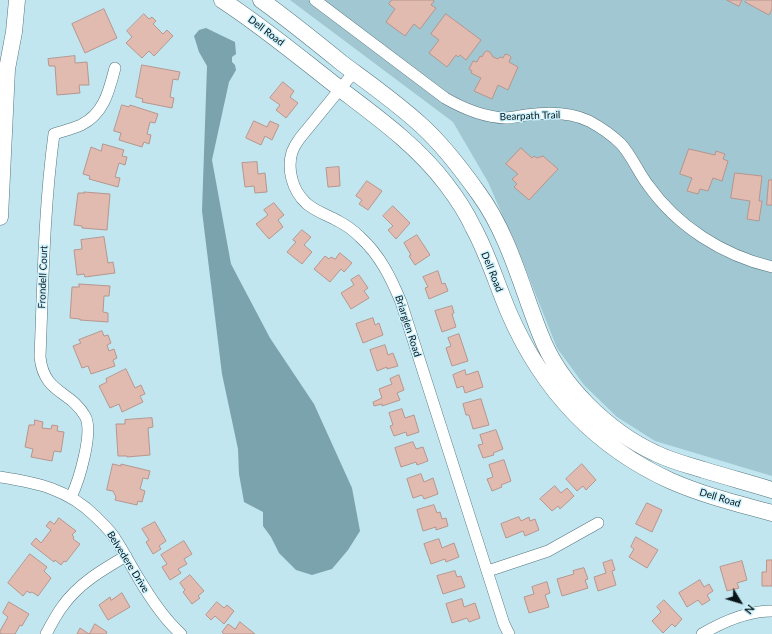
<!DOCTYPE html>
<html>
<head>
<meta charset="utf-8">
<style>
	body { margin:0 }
	#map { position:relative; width:772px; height:634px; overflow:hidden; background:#c1e6f0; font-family:Lato,sans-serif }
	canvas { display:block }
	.north { position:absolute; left:720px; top:582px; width:40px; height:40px; -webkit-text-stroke:3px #cef3fe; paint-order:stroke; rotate:128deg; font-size:11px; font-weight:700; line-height:16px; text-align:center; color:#071418 }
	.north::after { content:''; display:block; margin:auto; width:14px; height:18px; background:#071418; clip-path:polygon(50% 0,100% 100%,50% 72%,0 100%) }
</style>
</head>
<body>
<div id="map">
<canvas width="772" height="634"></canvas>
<div class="north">N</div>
</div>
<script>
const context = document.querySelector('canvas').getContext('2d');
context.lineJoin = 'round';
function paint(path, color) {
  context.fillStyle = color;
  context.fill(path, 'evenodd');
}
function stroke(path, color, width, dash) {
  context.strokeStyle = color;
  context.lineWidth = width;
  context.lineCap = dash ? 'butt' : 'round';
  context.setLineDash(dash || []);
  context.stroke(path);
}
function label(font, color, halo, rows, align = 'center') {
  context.font = font + ' Lato,sans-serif';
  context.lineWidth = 3;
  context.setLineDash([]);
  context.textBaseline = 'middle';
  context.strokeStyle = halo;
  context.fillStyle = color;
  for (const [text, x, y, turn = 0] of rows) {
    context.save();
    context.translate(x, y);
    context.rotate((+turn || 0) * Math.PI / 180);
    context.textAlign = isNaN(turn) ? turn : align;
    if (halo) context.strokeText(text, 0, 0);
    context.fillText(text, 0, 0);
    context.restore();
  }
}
paint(new Path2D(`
	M290,0H772V476L655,441L617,417L584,385L557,348L522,260L488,182L453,122Z`), '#a1c7d2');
paint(new Path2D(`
	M206,28L235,42L236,54L232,57V62L235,65L236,70L229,82L212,160L231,264L270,338L314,404L352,488L360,531L348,550L332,569L312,575L296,570L279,553L271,537L263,526V512L244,502L239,474L238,449L222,374L202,211L207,66L199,52L194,36L199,30Z`), '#7aa3ae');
const building = new Path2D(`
	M392,0H433L434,1L431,5L436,8L420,29L414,24L405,36L386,22L395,9L389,4Z
	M727,0H742L739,6Z
	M747,0H772V9L769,15L745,2Z
	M104,9L117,38L85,53L72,24Z
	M144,14L149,19L152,17L156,21L153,24L163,34L167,30L173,36L154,56L149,51L142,58L126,43L132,37L127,31Z
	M446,14L481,40L466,60L460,55L458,57L456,55L447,67L429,53L439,40L431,34Z
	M487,51L490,52L493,57L498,59L500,57L503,58L505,54L509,55L511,57L509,62L518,67L508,90L498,85L492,99L474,91L481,78L471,73L472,71L469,69L473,61L477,62L480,56L482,57L484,53Z
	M75,56V63L87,62L89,85H79L80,93L57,95L55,66H49L48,59Z
	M142,65L180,72L178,80L173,79L170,97L174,98L172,108L142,102L143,99L136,97Z
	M283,82L294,91L290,97L298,103L286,118L276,110L280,105L270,98Z
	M122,105L129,107L130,105L158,114L155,123L150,122L147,134L151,135L149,144L144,142L142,147L119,140L121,133L114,131Z
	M254,121L267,127L270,121L279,125L272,140L265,136L261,145L246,138Z
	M103,144L124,150L122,156L127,157L125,165L119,163L115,177L120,178L118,187L89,179L90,176L83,174L91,147L101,151Z
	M521,148L532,158L534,156L537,158L543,156L558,169L529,200L514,187L517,184L512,179L518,174L506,164Z
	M689,149L715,155L716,151L725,154L723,159L728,161L722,181L713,178L708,191L700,189L698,194L687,191L692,178L680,174Z
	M257,162L258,174L265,173L267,192L255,193L254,186L245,187L242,163Z
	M339,167L340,186L328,187L326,168Z
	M735,173L762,176L759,201H762L759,221L747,219L750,201L731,198Z
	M769,180H772V205H767Z
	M367,181L382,191L368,210L359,204L362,200L356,196Z
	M84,192L110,194L107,230L82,228V226L74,225L78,193H84Z
	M274,203L284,215L278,220L283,227L269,239L256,224L268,215L264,210Z
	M393,206L410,223L396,239L388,230L393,226L383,216Z
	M302,230L311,237L304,245L312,252L302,264L287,252L296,242L293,240Z
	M417,235L430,255L415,265L409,256L411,255L404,243Z
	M104,237L108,263L113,262L115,273L85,277L84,274L77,275L74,250L82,249L81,240Z
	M340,253L352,263L344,272L341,269L330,282L314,269L325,256L329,259L331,257L335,259Z
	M438,271L442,284L445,283L448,291L429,299L425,288L428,287L423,277Z
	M359,275L368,288L364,291L369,298L351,309L341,293L354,285L351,280Z
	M79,284L110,286L109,296H104L103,312L108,313V322L80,320V319L70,318L72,287H79Z
	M452,306L454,313L452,314L456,327L442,332L435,311Z
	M373,318L375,325L379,323L383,335L363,343L356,324Z
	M102,331L104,336L108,335L111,343L107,345L109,351L114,349L117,358L113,360L115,366L91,374L88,366L82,368L73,346L81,343L79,340Z
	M459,334L468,361L452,366L446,348L451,346L448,338Z
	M385,345L388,355L393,353L398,366L387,369V367L377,371L370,350Z
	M126,369L135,388L141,385L145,394L140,396L143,402L122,412L119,404L110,408L99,386L107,382L106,379Z
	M465,370L466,375L478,371L483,387L465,393L463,386L457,388L453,375Z
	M399,375L404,390L397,393L400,400L382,406V404L374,406L373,402L382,398L379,389L392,384L390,379Z
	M481,399L489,425L473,429L469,415H466L463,404Z
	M402,409L405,418L414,415L419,432L407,436L406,432L394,436L390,426L393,425L389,413Z
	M152,418L153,427L148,428L150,455L127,457V456H118L116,424H125V420Z
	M35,420L43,422L42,428L51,429L52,425L58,426L57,431L64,432L61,452L54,451L52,461L31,457L33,449L25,447L29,425H34Z
	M496,430L503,449L493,453L494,455L483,458L478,445L483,444L480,435Z
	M413,442L416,449L423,447L428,461L417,465L416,462L401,467L395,448Z
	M504,460L511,481L501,485L502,487L492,491L487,479L493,477L489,465Z
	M113,464L121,466V464L150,471L148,479L143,478L140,489L145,491L142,502L138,501L137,505L115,500L116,497L113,491L107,490Z
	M582,464L596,480L586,490L583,486L577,491L566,479Z
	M421,474L424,482L433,478L438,494L424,499L422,495L413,498L407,479Z
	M555,486L561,493L567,488L574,496L560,509L558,506L552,511L540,499Z
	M647,503L662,510L652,532L636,524Z
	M434,505L437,513L440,512L442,519L446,518L448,526L436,530V527L423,531L417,510Z
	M519,517L521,521L529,517L530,521L535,519L539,530L525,536L523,531L506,538L501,524Z
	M59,518L76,531L72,535L74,537L73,539L80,544L66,562L64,561L61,565L55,560L54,562L31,544L36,538L41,543L51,530L46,526L50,521L54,524Z
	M155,522L166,541L159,546L161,549L153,554L146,542L149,540L142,529Z
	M636,537L658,550L647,568L629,557L634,549L631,547Z
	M439,539L442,548L454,543L459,557L446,562L445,559L431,564L424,544Z
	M184,541L192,554L184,559L187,564L178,569L181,573L170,580L162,567L167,564L161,555Z
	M30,554L47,567L44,571L51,578L38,596L32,592L30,593L27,591L23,596L8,583Z
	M612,560L615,570L612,571L616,585L598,591L594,577L606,573L603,563Z
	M767,560H772V586H762V572H766Z
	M742,561L747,580L737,583L739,588L727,591L720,567Z
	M584,568L588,579L585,580L588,588L562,596L557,579L574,574L573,571Z
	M455,571L457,577L461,576L465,587L443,594L437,576Z
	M190,575L204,591L198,596L200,598L192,604L183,592L185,590L180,583Z
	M700,580L704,587L709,584L713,591L707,595L710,600L702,605L698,600L687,607L679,593Z
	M547,582L550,593L545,595L549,607L529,613L524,597L534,594L532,587Z
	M122,593L130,607L108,620L99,605L110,597L111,600Z
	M462,599L464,607L475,603L480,618L469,622L467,618L452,623L446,604Z
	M664,600L682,619L675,627L672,624L663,633L652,621L661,612L657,607Z
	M9,602L29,614L22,626L20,625L15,634H2L0,633V631L8,617L3,613Z
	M217,602L224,608L227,605L234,611L224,624L215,616L211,620L206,615Z
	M240,622L255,634H224L222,632L228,624L235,629Z
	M95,624L107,632L106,634H77L80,628L89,634Z`);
paint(building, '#e1bab0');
stroke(building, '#b6968d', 1);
const street = new Path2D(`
	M315,0L445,98C464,109 483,117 505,118C512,118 519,116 526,115C547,112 570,112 589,121C600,127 612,135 621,144C632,156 638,172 648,185C677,226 722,255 772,267
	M354,72L300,138C297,142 294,147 292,152C287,169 292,190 306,203C314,211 328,215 338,221C346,225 354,231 360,237C380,255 391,278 401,302L504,624L509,634
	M0,477C38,483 68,489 96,517C103,524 111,531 116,540C124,552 131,566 139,579C151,599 164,619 181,634
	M71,497C79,481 94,431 85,416C70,390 44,394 40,357C43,282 44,208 54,134C63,131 72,129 81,125C104,114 109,91 115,68
	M488,571L548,551L598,523
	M46,634C51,625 56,615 62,607C78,584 102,570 126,556
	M702,634C724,621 747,611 772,611`);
const secondary = new Path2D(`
	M222,0C262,26 298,56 335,85C374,115 416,144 446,184C456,197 466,212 473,227C488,254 497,285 509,313C542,389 596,447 671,481C703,495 738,504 772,513
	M261,0C289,20 316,42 343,64C370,84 397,103 422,126C444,146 462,170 479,194C509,235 522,289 541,336C560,385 608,431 655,453C671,461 688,465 704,470C727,477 749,483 772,490
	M0,217L7,69L14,32L17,0`);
stroke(street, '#54767f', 12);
stroke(secondary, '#54767f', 17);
stroke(street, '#fff', 11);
stroke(secondary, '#fff', 16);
label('10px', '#071418', '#cef3fe', [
	["Dell Road",266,31,37],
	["Bearpath Trail",530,116,-2],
	["Dell Road",492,272,68],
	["Frondell Court",43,277,-88],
	["Briarglen Road",408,326,72],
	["Dell Road",720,498,17],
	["Belvedere Drive",128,562,58]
]);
</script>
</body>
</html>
